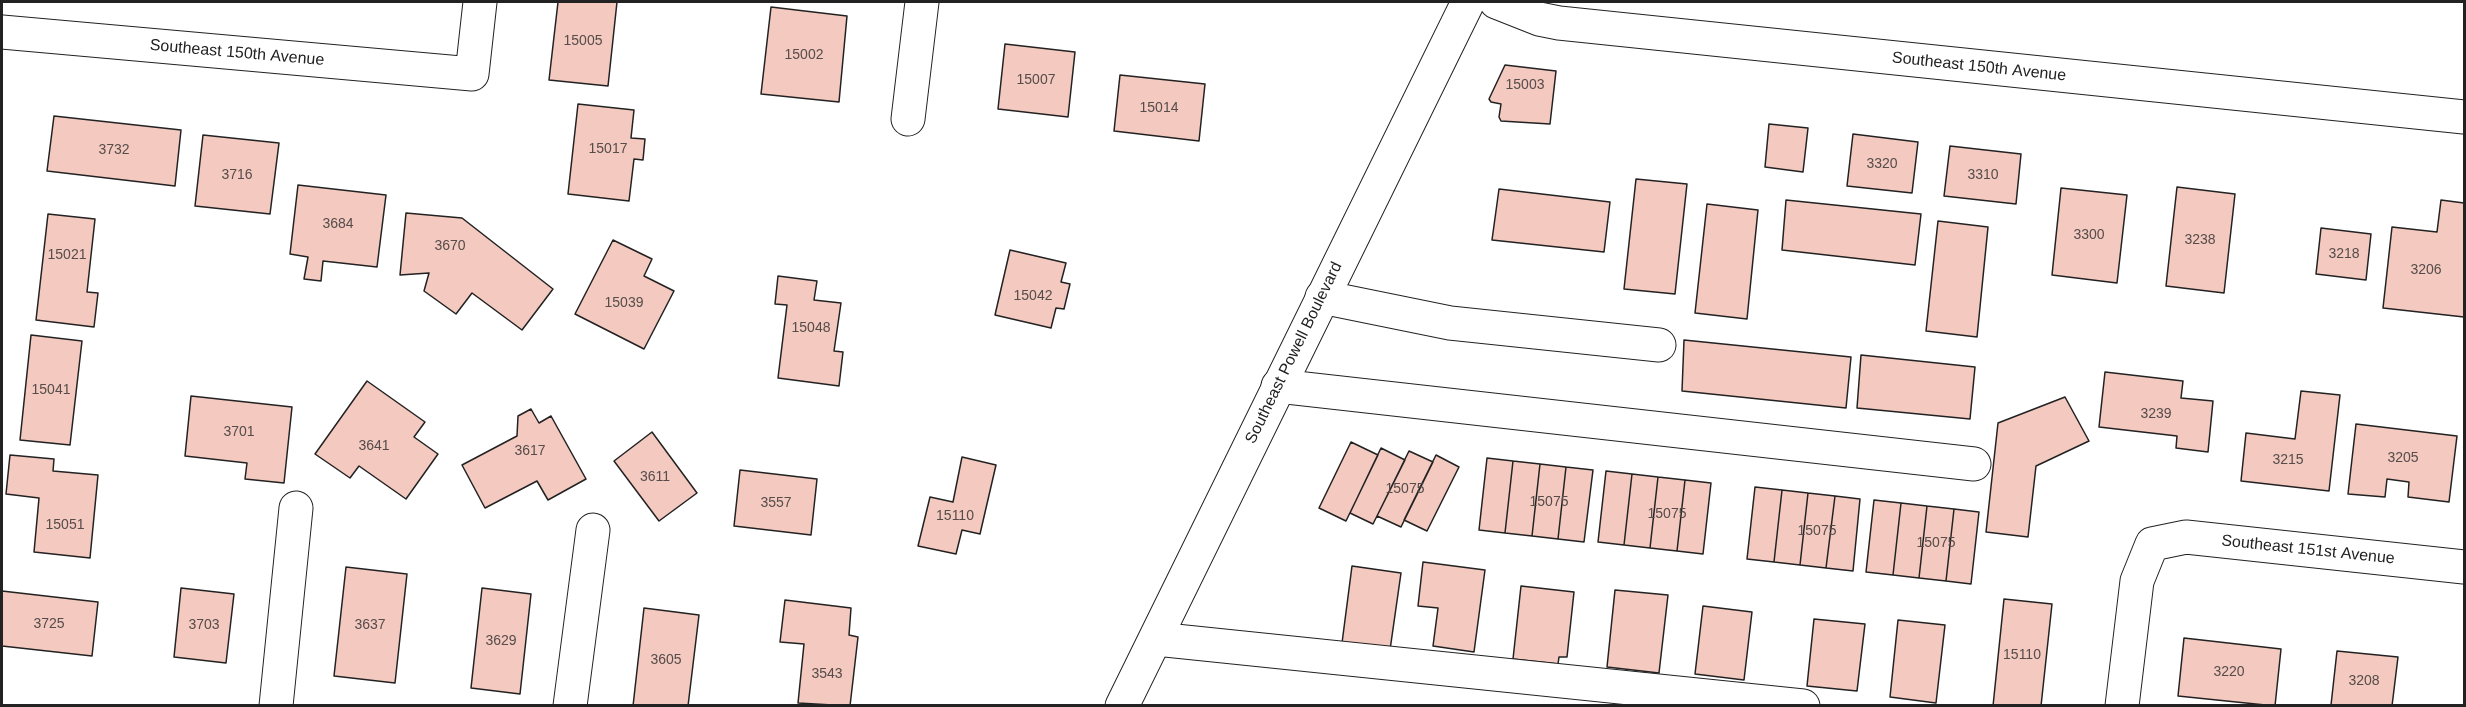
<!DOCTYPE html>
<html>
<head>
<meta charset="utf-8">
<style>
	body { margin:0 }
	#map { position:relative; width:2466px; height:707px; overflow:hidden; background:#fff; font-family:Arial,sans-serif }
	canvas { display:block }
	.frame { position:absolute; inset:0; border:3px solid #222; pointer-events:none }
</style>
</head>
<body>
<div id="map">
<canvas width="2466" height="707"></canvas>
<div class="frame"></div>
</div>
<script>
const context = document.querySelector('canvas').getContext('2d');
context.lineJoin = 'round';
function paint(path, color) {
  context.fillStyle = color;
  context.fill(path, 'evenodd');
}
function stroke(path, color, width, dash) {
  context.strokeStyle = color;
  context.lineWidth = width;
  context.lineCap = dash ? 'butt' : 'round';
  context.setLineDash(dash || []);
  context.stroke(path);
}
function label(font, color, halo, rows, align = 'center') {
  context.font = font + ' Arial,sans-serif';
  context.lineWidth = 4.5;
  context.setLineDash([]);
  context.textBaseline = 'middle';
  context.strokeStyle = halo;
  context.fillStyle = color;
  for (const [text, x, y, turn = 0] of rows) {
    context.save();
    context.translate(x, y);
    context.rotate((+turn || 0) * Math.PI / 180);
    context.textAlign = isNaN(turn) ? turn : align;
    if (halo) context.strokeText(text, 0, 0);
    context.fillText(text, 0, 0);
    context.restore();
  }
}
const building = new Path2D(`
	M558,2H617L608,86L549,80Z
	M771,7L847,16L839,102L761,94Z
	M1005,44L1075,52L1068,117L998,109Z
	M1505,65L1556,71L1550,124L1501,121L1499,117L1501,104L1491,102L1489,99Z
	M1120,75L1205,84L1199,141L1114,131Z
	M578,104L634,110L631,138L645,139L643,160L634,159L629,201L568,194Z
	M54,116L181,130L175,186L47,171Z
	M1769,124L1808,128L1803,172L1765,167Z
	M1853,134L1918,142L1912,193L1847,186Z
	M203,135L279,143L270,214L195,206Z
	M1950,146L2021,154L2016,204L1944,196Z
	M1636,179L1687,184L1675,294L1624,289Z
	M298,185L386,195L377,267L323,261L321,281L304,279L308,257L290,254Z
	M2177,187L2235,194L2224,293L2166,286Z
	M2061,188L2127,195L2117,283L2052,275Z
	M1499,189L1610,202L1604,252L1492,240Z
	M1786,200L1921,214L1915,265L1782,250Z
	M2441,200L2464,203V317L2383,308L2392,227L2437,232Z
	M1707,204L1758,210L1747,319L1695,313Z
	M406,213L462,218L553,289L522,330L472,293L456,314L424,291L429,273L400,275Z
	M48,214L95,219L87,292L98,293L94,327L36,320Z
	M1938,221L1988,227L1977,337L1926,331Z
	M2321,228L2371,234L2366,280L2316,274Z
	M613,240L652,259L644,276L674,291L644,349L575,314Z
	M1010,250L1066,263L1061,282L1070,284L1064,309L1056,308L1051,328L995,315Z
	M778,276L817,281L814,300L841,303L834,351L843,352L839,386L778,378L787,305L775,304Z
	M31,335L82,341L70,445L20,440Z
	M1684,340L1851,357L1846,408L1682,391Z
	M1861,355L1975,367L1970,419L1857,408Z
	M2105,372L2183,381L2181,398L2213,401L2208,452L2176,448L2177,436L2099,427Z
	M367,381L425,422L414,437L438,454L406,499L359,466L350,478L315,454Z
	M2301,391L2340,395L2329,491L2241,481L2246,433L2295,439Z
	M191,396L292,407L284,483L245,479L247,463L185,456Z
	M2065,397L2089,441L2036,466L2028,537L1986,532L1998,423Z
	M531,409L539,423L551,416L586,479L548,500L537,481L485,508L462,465L517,436L518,416Z
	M2356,424L2457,436L2449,502L2408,497L2409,482L2387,479L2385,497L2348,494Z
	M652,432L697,493L659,521L614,461Z
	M1351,442L1378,455L1346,521L1319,508Z
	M1381,448L1405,460L1373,524L1350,513Z
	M1409,451L1433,462L1401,527L1377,516Z
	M10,455L54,459L53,471L98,475L90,558L34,552L39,498L6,494Z
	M1436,455L1459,467L1427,531L1404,520Z
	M962,457L996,465L980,534L962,530L956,554L918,546L930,497L953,502Z
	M1487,458L1513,461L1505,533L1479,530Z
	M1513,461L1540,464L1532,536L1505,533Z
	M1540,464L1566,467L1558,539L1532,536Z
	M1566,467L1593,470L1584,542L1558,539Z
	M740,470L817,479L811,535L734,526Z
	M1606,471L1632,474L1624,545L1598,542Z
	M1632,474L1658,477L1650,548L1624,545Z
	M1658,477L1685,480L1677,551L1650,548Z
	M1685,480L1711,483L1703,554L1677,551Z
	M1755,487L1782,490L1774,562L1747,559Z
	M1782,490L1808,493L1800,565L1774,562Z
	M1808,493L1835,496L1826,568L1800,565Z
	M1835,496L1860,499L1853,571L1826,568Z
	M1874,500L1901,503L1893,575L1866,572Z
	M1901,503L1927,506L1919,578L1893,575Z
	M1927,506L1954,509L1946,581L1919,578Z
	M1954,509L1979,512L1971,584L1946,581Z
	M1423,562L1485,570L1474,652L1433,646L1438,608L1418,606Z
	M1352,566L1401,573L1390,650L1342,643Z
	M346,567L407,574L395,683L334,676Z
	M1521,586L1574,592L1567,657H1559L1558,664L1513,659Z
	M181,588L234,594L226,663L174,657Z
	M482,588L531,594L520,694L471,688Z
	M1615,590L1668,595L1659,673L1607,667Z
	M2,591L98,602L92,656L2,646Z
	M2004,599L2052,604L2041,706H1993Z
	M785,600L851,608L849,635L858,637L850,706L798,703L804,644L780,642Z
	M1703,606L1752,612L1744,680L1695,674Z
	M644,608L699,615L688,706H633Z
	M1814,619L1865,624L1857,691L1807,686Z
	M1898,620L1945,625L1936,703L1890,697Z
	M2184,638L2281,649L2275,706L2178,696Z
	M2337,651L2398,657L2392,706L2331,705Z`);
paint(building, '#f3c9c0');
stroke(building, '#222', 1.5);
const minor = new Path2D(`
	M1496,2L1539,19L1559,23L2464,117
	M2,32L472,74L480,2
	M908,119L922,2
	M1322,297L1450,323L1659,345
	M1278,386L1974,464
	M1156,639L1803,706
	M276,706L296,508
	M570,706L593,530
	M2122,706L2137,581L2152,544L2186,537L2464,567`);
const major = new Path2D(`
	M1122,706L1468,2`);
stroke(minor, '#222', 35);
stroke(major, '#222', 35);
stroke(minor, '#fff', 33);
stroke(major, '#fff', 33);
label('14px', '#564c4a', null, [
	["15005",583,41],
	["15002",804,55],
	["15007",1036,80],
	["15003",1525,85],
	["15014",1159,108],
	["15017",608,149],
	["3732",114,150],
	["3320",1882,164],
	["3716",237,175],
	["3310",1983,175],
	["3684",338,224],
	["3300",2089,235],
	["3238",2200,240],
	["3670",450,246],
	["3218",2344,254],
	["15021",67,255],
	["3206",2426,270],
	["15042",1033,296],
	["15039",624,303],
	["15048",811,328],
	["15041",51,390],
	["3239",2156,414],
	["3701",239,432],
	["3641",374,446],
	["3617",530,451],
	["3205",2403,458],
	["3215",2288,460],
	["3611",655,477],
	["15075",1405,489],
	["15075",1549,502],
	["3557",776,503],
	["15075",1667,514],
	["15110",955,516],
	["15051",65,525],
	["15075",1817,531],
	["15075",1936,543],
	["3725",49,624],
	["3703",204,625],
	["3637",370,625],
	["3629",501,641],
	["15110",2022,655],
	["3605",666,660],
	["3220",2229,672],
	["3543",827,674],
	["3208",2364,681]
]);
label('16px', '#222', '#fff', [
	["Southeast 150th Avenue",237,53,5],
	["Southeast 150th Avenue",1979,67,6],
	["Southeast Powell Boulevard",1294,353,-64],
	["Southeast 151st Avenue",2308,550,6]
]);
</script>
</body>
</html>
